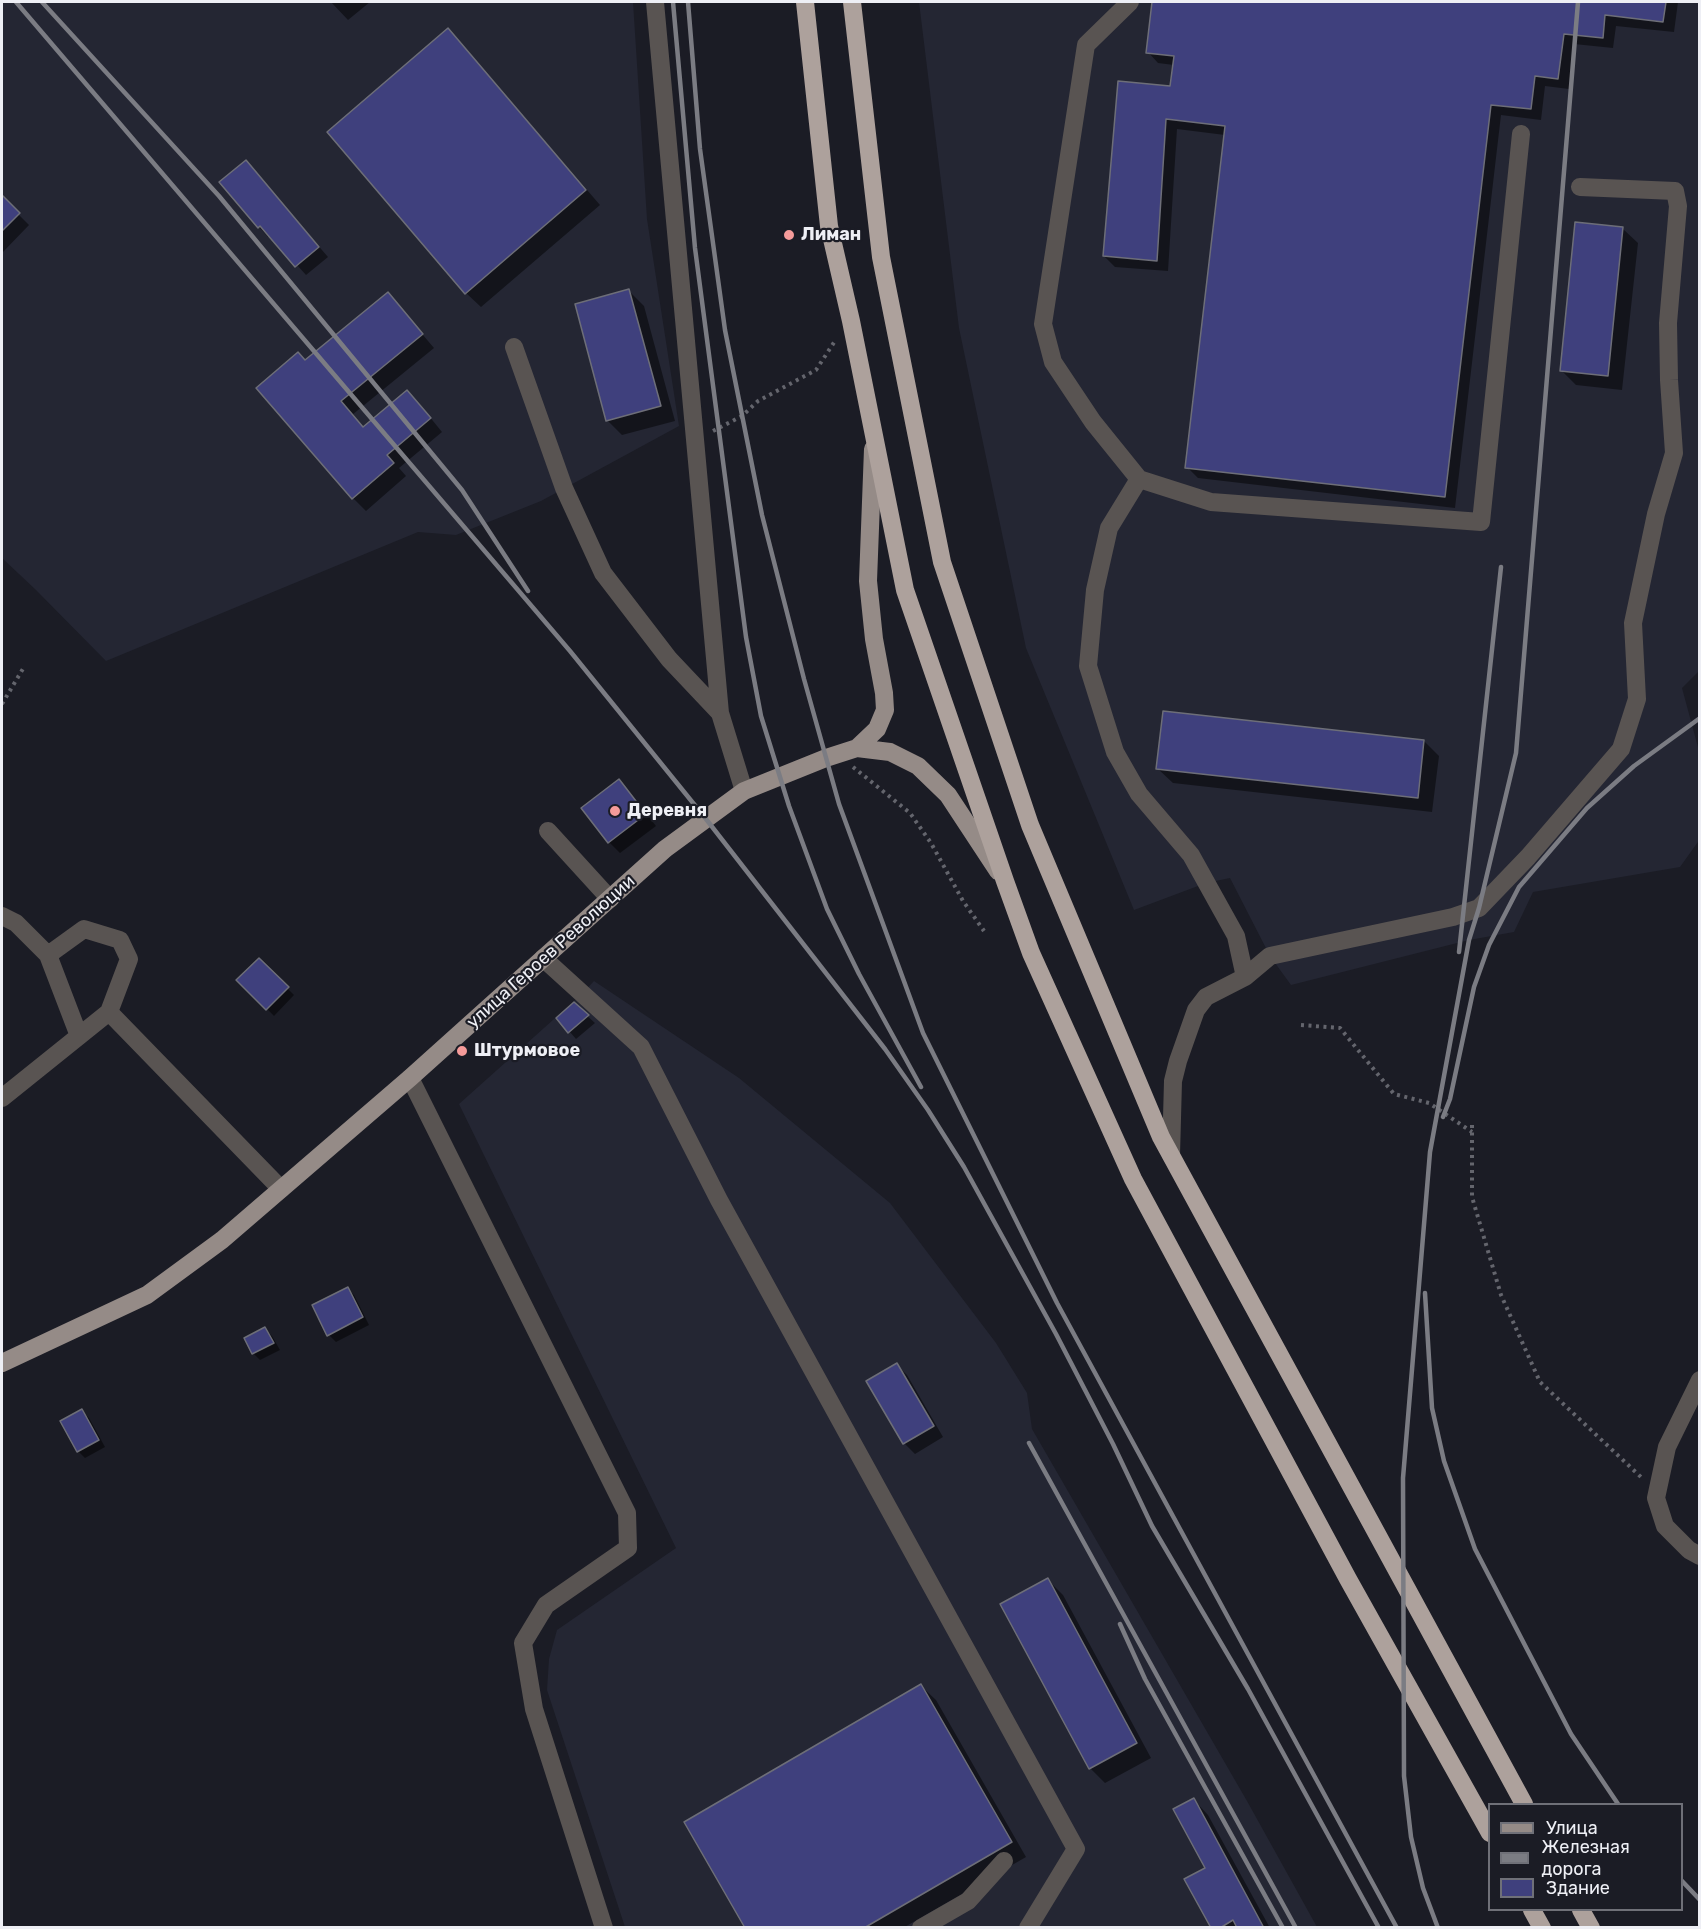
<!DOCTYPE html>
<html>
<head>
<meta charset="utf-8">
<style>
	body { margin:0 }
	#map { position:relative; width:1701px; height:1929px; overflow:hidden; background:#1b1c25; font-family:Rubik,sans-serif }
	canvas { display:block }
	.frame { position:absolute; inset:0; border:3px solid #eeeff5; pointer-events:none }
	.legend { position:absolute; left:1488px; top:1803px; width:195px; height:108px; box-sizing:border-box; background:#1b1c25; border:2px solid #6f7078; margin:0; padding:8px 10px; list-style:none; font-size:18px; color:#eeeff5 }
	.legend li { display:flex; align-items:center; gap:12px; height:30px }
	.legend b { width:30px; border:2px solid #6f7078 }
</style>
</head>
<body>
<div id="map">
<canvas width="1701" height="1929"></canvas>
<div class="frame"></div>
<ul class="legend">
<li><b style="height:8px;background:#958b87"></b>Улица</li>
<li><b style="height:8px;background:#7b7c83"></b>Железная дорога</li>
<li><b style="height:16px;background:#3f407d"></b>Здание</li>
</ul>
</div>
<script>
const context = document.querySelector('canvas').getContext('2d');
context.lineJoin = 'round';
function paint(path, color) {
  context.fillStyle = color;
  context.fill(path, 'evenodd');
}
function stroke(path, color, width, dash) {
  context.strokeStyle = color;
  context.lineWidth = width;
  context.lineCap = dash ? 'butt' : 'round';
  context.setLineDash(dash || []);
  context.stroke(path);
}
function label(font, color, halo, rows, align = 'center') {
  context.font = font + ' Rubik,sans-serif';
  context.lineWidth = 4.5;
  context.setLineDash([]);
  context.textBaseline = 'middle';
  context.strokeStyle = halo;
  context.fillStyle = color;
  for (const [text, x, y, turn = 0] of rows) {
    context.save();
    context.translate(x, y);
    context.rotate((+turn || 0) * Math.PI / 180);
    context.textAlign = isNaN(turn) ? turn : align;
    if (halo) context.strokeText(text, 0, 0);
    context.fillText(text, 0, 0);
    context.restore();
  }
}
paint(new Path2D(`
	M2,2H633L647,219L679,426L541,501L456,535L418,532L106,661L36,590L2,558Z
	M919,2H1699L1700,670L1682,688L1699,751L1700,839L1680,867L1533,892L1514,932L1469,940L1291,985L1270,956L1230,878L1206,883L1134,910L1026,648L959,328Z
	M594,981L739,1078L890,1203L996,1343L1027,1393L1032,1429L1247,1801L1317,1927H625L547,1690L549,1659L557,1630L676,1548L459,1104L582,994Z`), '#242633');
paint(new Path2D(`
	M331,2H370L348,20Z
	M1154,2H1678L1674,32L1616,26L1613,48L1574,44L1569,89L1545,86L1541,120L1501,115L1455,508L1198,478L1187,467L1225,135L1177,129L1168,271L1115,267L1104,256L1172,87L1174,65L1158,63L1148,52Z
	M448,30L462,45L600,205L481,307L466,293Z
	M246,162L328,257L306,275L270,235L268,237L259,227Z
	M2,198L29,225L2,253Z
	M1623,229L1638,243L1622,390L1576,385L1561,370Z
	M629,291L644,306L675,421L622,435L608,421Z
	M388,294L434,348L352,415L364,428L420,405L442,432L399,468L406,476L366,511L353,498L305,361Z
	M1424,741L1439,756L1432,812L1173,783L1158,769Z
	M619,781L630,792L656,826L620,853L609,842Z
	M259,960L294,995L274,1016L239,980Z
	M574,1004L595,1023L576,1039L558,1018Z
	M347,1288L354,1295L369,1325L336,1342L329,1335Z
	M265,1329L272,1336L280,1350L260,1360L253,1353Z
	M896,1364L907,1375L943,1437L915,1454L904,1443Z
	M82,1411L89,1418L105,1447L85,1458L78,1451Z
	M1048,1580L1063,1595L1151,1758L1105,1783L1090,1768Z
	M921,1686L936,1700L1026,1857L903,1928H746Z
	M1194,1800L1208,1815L1270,1928H1212L1207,1869Z`), '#0007');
const building = new Path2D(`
	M1152,2H1666L1663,22L1605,15L1603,38L1564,34L1558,79L1535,76L1531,109L1491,105L1445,497L1185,468L1225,126L1166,119L1157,261L1103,256L1118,81L1170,86L1174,56L1146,53Z
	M448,28L586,190L465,294L327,132Z
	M246,160L319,247L295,267L260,226L258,228L219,182Z
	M2,195L20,213L2,231Z
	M1575,222L1623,227L1608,376L1560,371Z
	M629,289L661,406L606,421L575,304Z
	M388,292L423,334L341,401L363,427L407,390L431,418L387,455L394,463L352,499L256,388L298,352L305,360Z
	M1163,711L1424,740L1418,798L1156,769Z
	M619,779L646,814L608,843L581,808Z
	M259,958L289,987L266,1010L236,980Z
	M574,1002L589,1015L568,1033L556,1018Z
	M348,1287L363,1317L327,1336L312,1305Z
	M265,1327L274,1343L252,1354L244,1338Z
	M897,1363L934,1426L903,1444L866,1381Z
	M82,1409L99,1440L77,1452L60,1421Z
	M1048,1578L1137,1743L1089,1769L1000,1604Z
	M921,1684L1012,1842L864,1928H745L684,1822Z
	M1194,1798L1264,1928H1237L1233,1920L1220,1928H1211L1184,1879L1205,1868L1173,1809Z`);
paint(building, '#3f407d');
stroke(building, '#6d6e78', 1.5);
stroke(new Path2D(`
	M713,431L742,416L758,401L816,370L835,341
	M2,704L24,667
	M853,767L910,813L931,843L963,901L984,931
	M1301,1025L1340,1028L1394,1094L1429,1103L1472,1132
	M1472,1125V1197L1501,1295L1540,1382L1642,1478`), '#64656d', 4, [3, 4.5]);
stroke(new Path2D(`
	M655,2L720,713L744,791
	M1130,2L1086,45L1043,324L1053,362L1093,422L1139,479
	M514,347L564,488L603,573L669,659L720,713
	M548,831L610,899
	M2,916L16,923L48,955L79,1036
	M543,958L641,1047L719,1200L1076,1849L1028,1928
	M1245,977L1236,936L1191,855L1139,794L1115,752L1088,666L1095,590L1109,528L1139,479L1211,502L1481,522L1521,134
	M109,1012L281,1189
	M410,1078L627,1513L628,1548L546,1605L523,1643L534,1709L604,1928
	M2,1098L109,1012L129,959L120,940L84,929L48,955
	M1171,1155L1173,1081L1178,1061L1196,1010L1206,997L1245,977L1270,956L1453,917L1479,908L1528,857L1621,749L1637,699L1633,623L1656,514L1674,453L1669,380L1668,323L1678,206L1675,191L1580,187
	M1700,1380L1667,1447L1656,1498L1665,1526L1689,1550L1700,1556
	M921,1928L968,1901L1004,1861`), '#595452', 18);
stroke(new Path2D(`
	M857,748L877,729L885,710L884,693L874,639L868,581L873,449
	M2,1363L147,1295L222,1240L410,1078L665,849L744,791L826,758L857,748L890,752L918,766L948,795L998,871`), '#958b87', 18);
stroke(new Path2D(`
	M805,2L829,226L851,321L905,590L1005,881L1031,953L1133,1179L1348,1579L1490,1833
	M852,2L881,257L942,562L1030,825L1161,1137L1524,1804
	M1532,1910L1542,1928
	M1581,1910L1591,1928`), '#ada19c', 18);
stroke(new Path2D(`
	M16,2L570,651L706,819L885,1049L928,1110L964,1167L1056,1334L1113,1444L1152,1526L1248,1689L1379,1928
	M42,2L219,196L462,490L528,591
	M673,2L695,248L746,637L761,716L789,806L827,909L859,974L921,1087
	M688,2L700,149L725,330L762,515L804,679L839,804L923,1033L1057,1303L1397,1928
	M1459,952L1501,567
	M1443,1117L1450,1099L1474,987L1489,945L1519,887L1587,808L1634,766L1700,718
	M1425,1293L1432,1408L1444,1461L1475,1549L1571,1734L1618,1804
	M1029,1443L1296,1928
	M1120,1624L1145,1679L1283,1928
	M1682,1881L1700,1900
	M1438,1928L1423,1888L1411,1837L1404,1776L1403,1478L1430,1152L1469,940L1479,908L1516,753L1578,2`), '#7b7c83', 4.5);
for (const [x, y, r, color] of [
	[789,235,6,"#f59b9a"],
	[615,811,6,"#f59b9a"],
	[462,1051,6,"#f59b9a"]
]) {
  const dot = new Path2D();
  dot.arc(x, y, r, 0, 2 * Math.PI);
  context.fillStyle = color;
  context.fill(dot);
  stroke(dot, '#1b1c25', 2);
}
label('bold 18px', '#eeeff5', '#1b1c25', [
	["Лиман",801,235],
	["Деревня",627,811],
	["Штурмовое",474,1051]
], 'left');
label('18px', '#eeeff5', '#1b1c25', [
	["улица Героев Революции",551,952,-42]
]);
</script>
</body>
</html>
